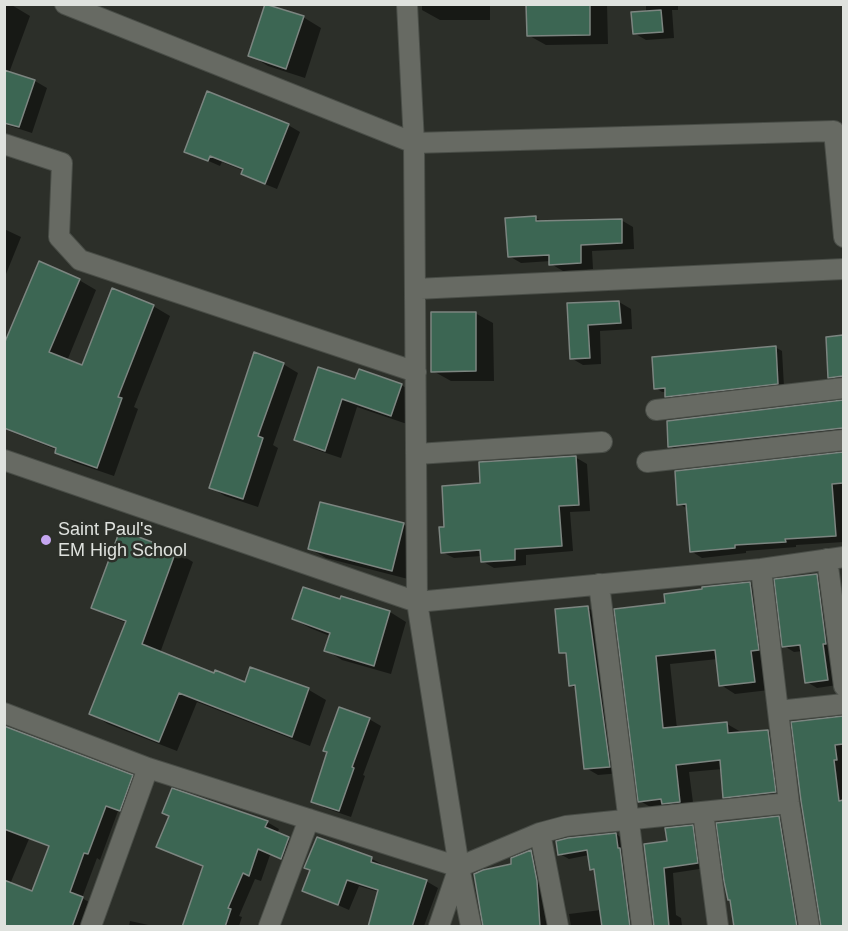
<!DOCTYPE html>
<html>
<head>
<meta charset="utf-8">
<style>
	body { margin:0 }
	#map { position:relative; width:848px; height:931px; overflow:hidden; background:#2c2f29; font-family:Arial,sans-serif }
	canvas { display:block }
	.frame { position:absolute; inset:0; border:6px solid #dfe2de; pointer-events:none }
</style>
</head>
<body>
<div id="map">
<canvas width="848" height="931"></canvas>
<div class="frame"></div>
</div>
<script>
const context = document.querySelector('canvas').getContext('2d');
context.lineJoin = 'round';
function paint(path, color) {
  context.fillStyle = color;
  context.fill(path, 'evenodd');
}
function stroke(path, color, width, dash) {
  context.strokeStyle = color;
  context.lineWidth = width;
  context.lineCap = dash ? 'butt' : 'round';
  context.setLineDash(dash || []);
  context.stroke(path);
}
function label(font, color, halo, rows, align = 'center') {
  context.font = font + ' Arial,sans-serif';
  context.lineWidth = 5;
  context.setLineDash([]);
  context.textBaseline = 'middle';
  context.strokeStyle = halo;
  context.fillStyle = color;
  for (const [text, x, y, turn = 0] of rows) {
    context.save();
    context.translate(x, y);
    context.rotate((+turn || 0) * Math.PI / 180);
    context.textAlign = isNaN(turn) ? turn : align;
    if (halo) context.strokeText(text, 0, 0);
    context.fillText(text, 0, 0);
    context.restore();
  }
}
paint(new Path2D(`
	M4,4H10L30,16L9,73L35,81L47,88L32,133L4,124Z
	M422,4H490V20H440L422,10Z
	M528,4H607L608,44L546,45L528,35Z
	M646,4H678V10H672L674,38L646,40L634,33L646,13Z
	M303,17L321,28L305,78L268,66L250,55Z
	M288,125L300,132L277,189L255,180L243,174L244,171L222,162L220,166L186,151Z
	M536,218L543,222L621,220L633,227L634,249L592,251L593,269L563,271L551,264V261L521,263L509,256Z
	M4,229L21,237L4,279Z
	M79,280L96,290L67,361L82,367L113,290L153,306L170,316L134,407L138,409L114,476L73,462L57,452V450L4,429V336L9,338Z
	M619,302L631,309L632,329L600,331L601,364L583,365L571,358L568,304Z
	M475,313L493,323L494,381H451L433,371Z
	M844,337V383H841L829,377L827,338Z
	M775,347L782,351L784,387L674,400L667,396V392H662L656,388Z
	M283,364L298,373L273,445L278,448L258,507L225,496L210,487Z
	M356,381L401,385L417,394L407,424L357,407L341,458L311,448L295,439Z
	M844,400V435L681,452L670,446L668,422Z
	M844,454V542L796,545V547L746,551V553L702,558L691,551L688,509L679,504L677,472Z
	M575,457L587,464L590,511L570,512L573,551L526,555V565L494,568L482,561V556L454,558L442,552L446,528L482,484Z
	M403,524L419,534L408,579L326,558L310,549Z
	M121,532L176,552L193,562L160,653L214,675L246,683L251,669L309,690L326,700L310,746L197,702L177,751L108,724L90,713L127,623L111,617L93,607Z
	M817,576L827,581L837,685L817,688L807,682L803,651L794,652L784,646Z
	M750,584L765,592L769,690L735,694L721,685L718,659L670,664L677,729L727,724L741,732L768,731L782,740L790,800L739,805L725,797L722,769L689,772L694,810L654,809L640,801L616,610L667,604Z
	M341,601L390,612L406,622L391,674L342,660L326,650L330,636L310,628L293,619Z
	M588,608L600,615L621,773L598,775L586,768L577,689L570,685L568,656L561,652Z
	M842,718L844,926H822L802,801Z
	M369,719L381,726L363,775L365,776L351,817L325,808L313,801Z
	M4,727L132,776L144,783L132,816L118,811L100,860L97,858L82,898L94,905L87,926H4ZM29,839L50,847L33,893L10,884Z
	M779,818L788,823L805,926H735Z
	M267,822L279,829L277,834L300,845L293,864L270,855L261,881L255,879L239,916L242,917L239,926H184L205,867L158,846Z
	M692,827L701,832L706,868L673,873L676,915L681,918L682,926H655L645,845L668,842Z
	M616,834L625,840L638,926H571L569,914L601,910L596,871L591,869L589,855L569,859L560,854Z
	M531,852L540,857L554,926H484L513,866Z
	M372,859L383,865V867L426,881L438,888L424,926H369L379,892L359,886L349,910L304,890Z
	M130,921L153,926H129Z`), '#0007');
const building = new Path2D(`
	M265,4L304,16L286,69L248,56Z
	M526,4H590V35L527,36Z
	M661,10L663,32L633,34L631,12Z
	M4,70L35,80L19,127L4,123Z
	M207,91L289,124L265,184L241,174L243,169L210,156L208,161L184,152Z
	M536,216V221L622,219V243L581,245V263L549,265V255L508,257L505,218Z
	M39,261L80,279L49,352L82,365L112,288L154,305L118,397L122,398L97,468L55,453L56,448L4,428V344Z
	M619,301L621,323L588,325L590,358L570,359L567,303Z
	M431,312H476V371L431,372Z
	M843,335V376L828,378L826,337Z
	M776,346L778,384L665,397V388L654,389L652,357Z
	M254,352L284,363L258,436L263,438L243,499L209,488Z
	M318,367L355,379L359,369L402,384L391,416L342,399L325,451L294,440Z
	M843,400V428L668,447L667,421Z
	M843,452V483L832,484L836,536L785,539L786,542L735,545V548L690,552L686,504L677,505L675,471Z
	M576,456L579,505L559,506L562,546L515,549V560L481,562L480,550L441,553L439,527H444L442,486L480,483L479,462Z
	M320,502L404,523L392,571L308,549Z
	M120,530L176,551L142,644L214,673L215,670L245,682L250,667L309,688L292,737L179,693L159,742L89,714L126,621L91,608Z
	M817,574L826,644H823L828,680L805,683L800,645L782,647L774,579Z
	M750,582L759,650L751,651L755,682L719,686L715,650L656,656L663,728L727,722L728,733L768,730L776,792L723,798L720,760L676,765L680,802L662,804L661,799L638,802L614,609L665,603L664,594L702,589V587Z
	M303,587L340,599L341,596L390,611L374,666L324,651L330,633L292,619Z
	M588,606L610,767L584,769L575,685L569,686L566,653H559L555,609Z
	M339,707L370,718L352,767L354,768L339,811L311,802L327,752L323,751Z
	M843,716V744L835,745L837,760H834L839,801L843,800V927H821L801,801L791,722Z
	M4,726L133,775L120,811L106,806L88,854L84,853L70,892L83,897L72,927H4V880L32,891L49,846L4,829Z
	M172,788L268,821L265,827L289,837L281,859L258,849L249,876L243,873L228,908L231,909L225,927H182L203,866L156,847L169,816L162,813Z
	M779,816L797,927H734L730,900H728L724,881L716,823Z
	M693,825L698,863L664,868L669,927H654L644,844L667,841L665,828Z
	M616,833L618,848H620L630,927H602L594,869L590,870L587,850L558,855L556,841L568,838Z
	M317,837L372,857L371,862L427,880L412,927H368L378,890L347,880L338,905L302,891L310,870L304,868Z
	M531,850L537,881L540,927H483L474,874L483,870L511,864V858Z`);
paint(building, '#3c6653');
stroke(building, '#7c8580', 1.5);
const minor = new Path2D(`
	M65,4L414,143L834,131L844,237
	M407,4L414,143L417,602L459,867
	M4,144L62,163L59,237L80,260L416,372
	M415,289L844,269
	M656,410L844,388
	M417,454L602,442
	M4,460L417,602L761,569L844,557
	M647,462L844,440
	M827,559L844,686
	M761,569L789,803L809,926
	M599,584L642,926
	M778,711L844,704
	M4,713L148,768L459,867L439,926
	M703,812L718,926
	M540,833L558,926
	M91,926L148,768
	M269,926L309,819
	M471,926L459,867L540,833L566,826L789,803`);
stroke(minor, '#494d47', 22);
stroke(minor, '#676a63', 20);
for (const [x, y, r, color] of [
	[46,540,6,"#c5a6f0"]
]) {
  const dot = new Path2D();
  dot.arc(x, y, r, 0, 2 * Math.PI);
  context.fillStyle = color;
  context.fill(dot);
  stroke(dot, '#2c2f29', 2);
}
label('18px', '#dfe2de', '#2c2f29', [
	["Saint Paul's",58,530],
	["EM High School",58,551]
], 'left');
</script>
</body>
</html>
